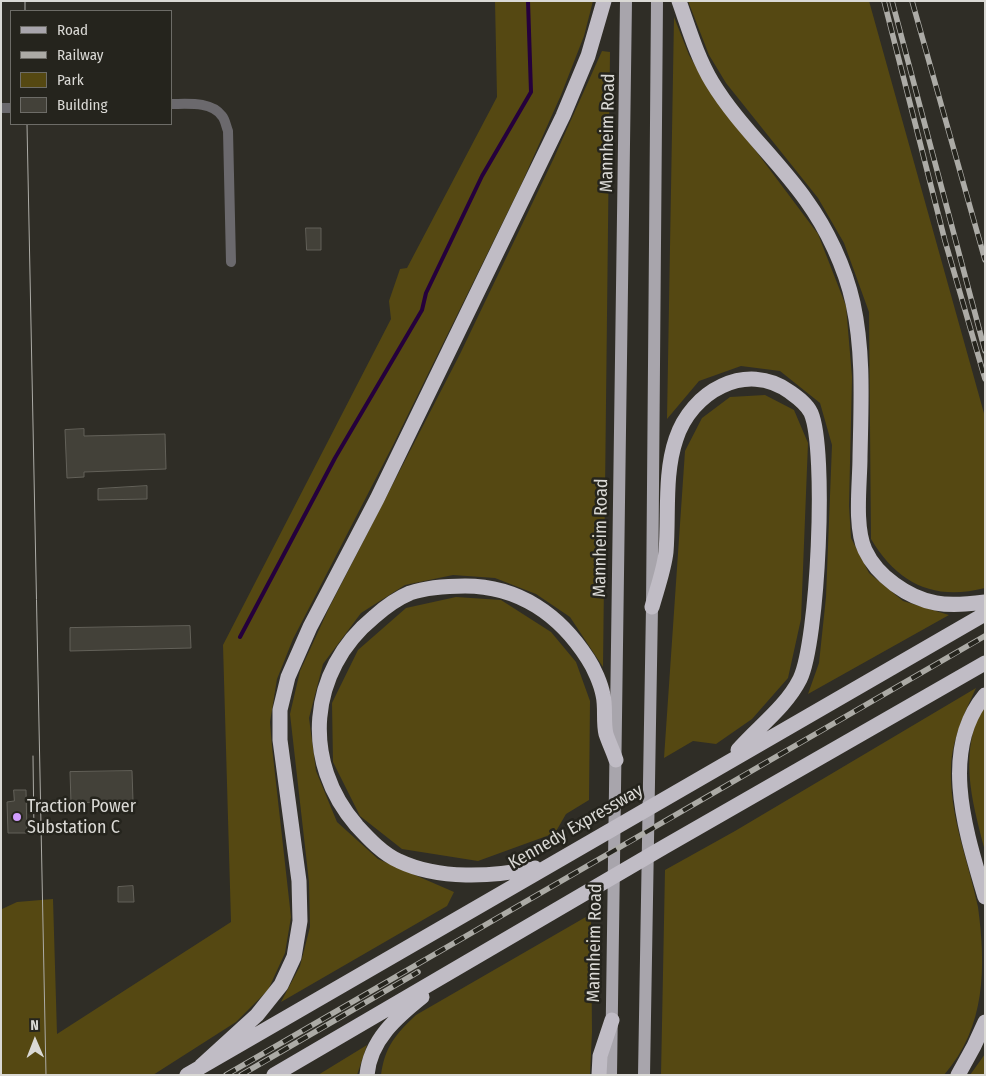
<!DOCTYPE html>
<html>
<head>
<meta charset="utf-8">
<style>
	body { margin:0 }
	#map { position:relative; width:986px; height:1076px; overflow:hidden; background:#2f2d26; font-family:"Fira Sans Condensed",sans-serif }
	canvas { display:block }
	.frame { position:absolute; inset:0; border:2px solid #dad9d5; pointer-events:none }
	.legend { position:absolute; left:10px; top:10px; width:162px; height:115px; box-sizing:border-box; background:#25241d; border:1px solid #6d6c67; margin:0; padding:6px 9px; list-style:none; font-size:15px; color:#dad9d5 }
	.legend li { display:flex; align-items:center; gap:10px; height:25px }
	.legend b { width:25px; border:1px solid #6d6c67 }
	.north { position:absolute; left:10px; top:1016px; width:50px; height:50px; -webkit-text-stroke:4px #25241d; paint-order:stroke; rotate:359deg; font-size:14px; font-weight:700; line-height:20px; text-align:center; color:#dad9d5 }
	.north::after { content:''; display:block; margin:auto; width:18px; height:22px; background:#dad9d5; clip-path:polygon(50% 0,100% 100%,50% 72%,0 100%) }
</style>
</head>
<body>
<div id="map">
<canvas width="986" height="1076"></canvas>
<div class="frame"></div>
<ul class="legend">
<li><b style="height:6px;background:#a8a5ac"></b>Road</li>
<li><b style="height:6px;background:#acaba6"></b>Railway</li>
<li><b style="height:14px;background:#554812"></b>Park</li>
<li><b style="height:14px;background:#434139"></b>Building</li>
</ul>
<div class="north">N</div>
</div>
<script>
const context = document.querySelector('canvas').getContext('2d');
context.lineJoin = 'round';
function paint(path, color) {
  context.fillStyle = color;
  context.fill(path, 'evenodd');
}
function stroke(path, color, width, dash) {
  context.strokeStyle = color;
  context.lineWidth = width;
  context.lineCap = dash ? 'butt' : 'round';
  context.setLineDash(dash || []);
  context.stroke(path);
}
function label(font, color, halo, rows, align = 'center') {
  context.font = font + ' "Fira Sans Condensed",sans-serif';
  context.lineWidth = 5;
  context.setLineDash([]);
  context.textBaseline = 'middle';
  context.strokeStyle = halo;
  context.fillStyle = color;
  for (const [text, x, y, turn = 0] of rows) {
    context.save();
    context.translate(x, y);
    context.rotate((+turn || 0) * Math.PI / 180);
    context.textAlign = isNaN(turn) ? turn : align;
    if (halo) context.strokeText(text, 0, 0);
    context.fillText(text, 0, 0);
    context.restore();
  }
}
paint(new Path2D(`
	M495,1H593L584,36L561,95L520,187L392,447L293,639L277,679L270,722L272,747L291,917L285,953L268,990L236,1022L153,1075H1L2,909L17,902L53,899L57,1034L231,922L223,645L391,319L389,301L400,269L407,268L497,97Z
	M688,1H869L985,417V588C934,601 898,584 871,539L869,312L844,243L818,198L726,83L709,55Z
	M674,17L689,55L708,87L818,234L846,306L852,377L849,506L851,538L869,573L903,601L949,615L808,694L819,663L826,597L832,445L820,403L780,371L741,366L699,381L667,419Z
	M602,51L610,52L603,667L570,617L536,594L495,578L453,575L405,585L361,613L323,664L309,718L316,771L337,822L378,859L454,892L447,906L281,1002L300,966L310,927L309,882L290,714L300,671L329,608L460,354L553,160Z
	M765,395L794,410L808,443L801,619L788,678L752,719L716,744L693,741L664,758L685,451L702,418L730,397Z
	M456,597L501,600L551,632L576,662L590,701L589,800L566,814L555,833L478,861L402,849L360,816L333,762L332,703L358,650L406,608Z
	M976,688C965,712 952,739 951,767C949,815 968,860 978,907C986,967 986,1027 944,1075H661L665,870L735,831Z
	M985,701V851C971,797 958,753 985,701Z
	M591,914L592,1032L590,1075H381C385,1046 396,1034 416,1015Z
	M367,1045L357,1075H318Z
	M985,1054V1075H970Z`), '#554812');
stroke(new Path2D(`
	M240,637L335,458L422,310L426,293L482,176L531,92L528,1`), '#25003c', 4);
const building = new Path2D(`
	M306,228H321V250H307Z
	M84,429V436L165,434L166,469L84,472V477L67,478L65,430Z
	M147,486V499L98,500V489Z
	M190,626L191,648L70,651V628Z
	M132,771L133,801L71,803L70,772Z
	M14,790H26L27,833H8L7,802L14,801Z
	M133,886L134,902H118V887Z`);
paint(building, '#434139');
stroke(building, '#636159', 1);
stroke(new Path2D(`
	M171,104C187,104 211,101 222,116C225,119 226,126 228,131L231,262
	M1,108H11`), '#6b696d', 10);
stroke(new Path2D(`
	M611,1075L626,1
	M644,1075L652,607L657,1`), '#a8a5ac', 12);
stroke(new Path2D(`
	M679,1C689,29 697,57 712,82C738,125 777,159 806,200C827,229 845,267 853,303C864,353 861,405 860,457C860,483 854,526 865,550C877,576 908,598 936,603C952,606 969,604 985,602
	M652,607C657,589 664,570 666,552C669,515 664,474 676,439C691,392 746,360 790,392C797,397 807,404 811,413C827,450 818,642 800,679C786,707 758,727 738,750
	M985,695C938,752 967,835 985,897
	M535,868C492,877 439,880 399,861C383,854 369,839 357,826C301,762 308,671 374,617C384,608 398,598 410,593C428,587 447,586 465,586C519,586 560,615 588,659C594,668 601,684 603,695C606,707 603,722 606,734C609,743 613,751 616,760
	M201,1066L257,1015L281,985L294,957L300,921L299,881L280,740V710L288,677L310,627L377,499L563,116L588,56L604,1
	M187,1075L985,614
	M274,1075L664,847L985,663
	M367,1075C370,1040 397,1017 422,997
	M599,1075L600,1056L612,1020
	M958,1075L974,1046L985,1022`), '#c0bcc5', 15);
stroke(new Path2D(`
	M25,1V11
	M27,124L46,1075
	M33,756L34,834`), '#acaba6', 1);
const rail = new Path2D(`
	M884,1L945,241L985,379
	M892,1L985,351
	M912,1L985,260
	M226,1075L985,636
	M241,1075L418,972`);
stroke(rail, '#acaba6', 5.5);
stroke(rail, '#25241d', 4, [11]);
for (const [x, y, r, color] of [
	[17,817,5,"#d19dfe"]
]) {
  const dot = new Path2D();
  dot.arc(x, y, r, 0, 2 * Math.PI);
  context.fillStyle = color;
  context.fill(dot);
  stroke(dot, '#25241d', 2);
}
label('18px', '#dad9d5', '#25241d', [
	["Mannheim Road",608,133,-89],
	["Mannheim Road",601,538,-89],
	["Kennedy Expressway",576,827,-30],
	["Mannheim Road",595,943,-89]
]);
label('18px', '#dad9d5', '#25241d', [
	["Traction Power",27,807],
	["Substation C",27,828]
], 'left');
</script>
</body>
</html>
